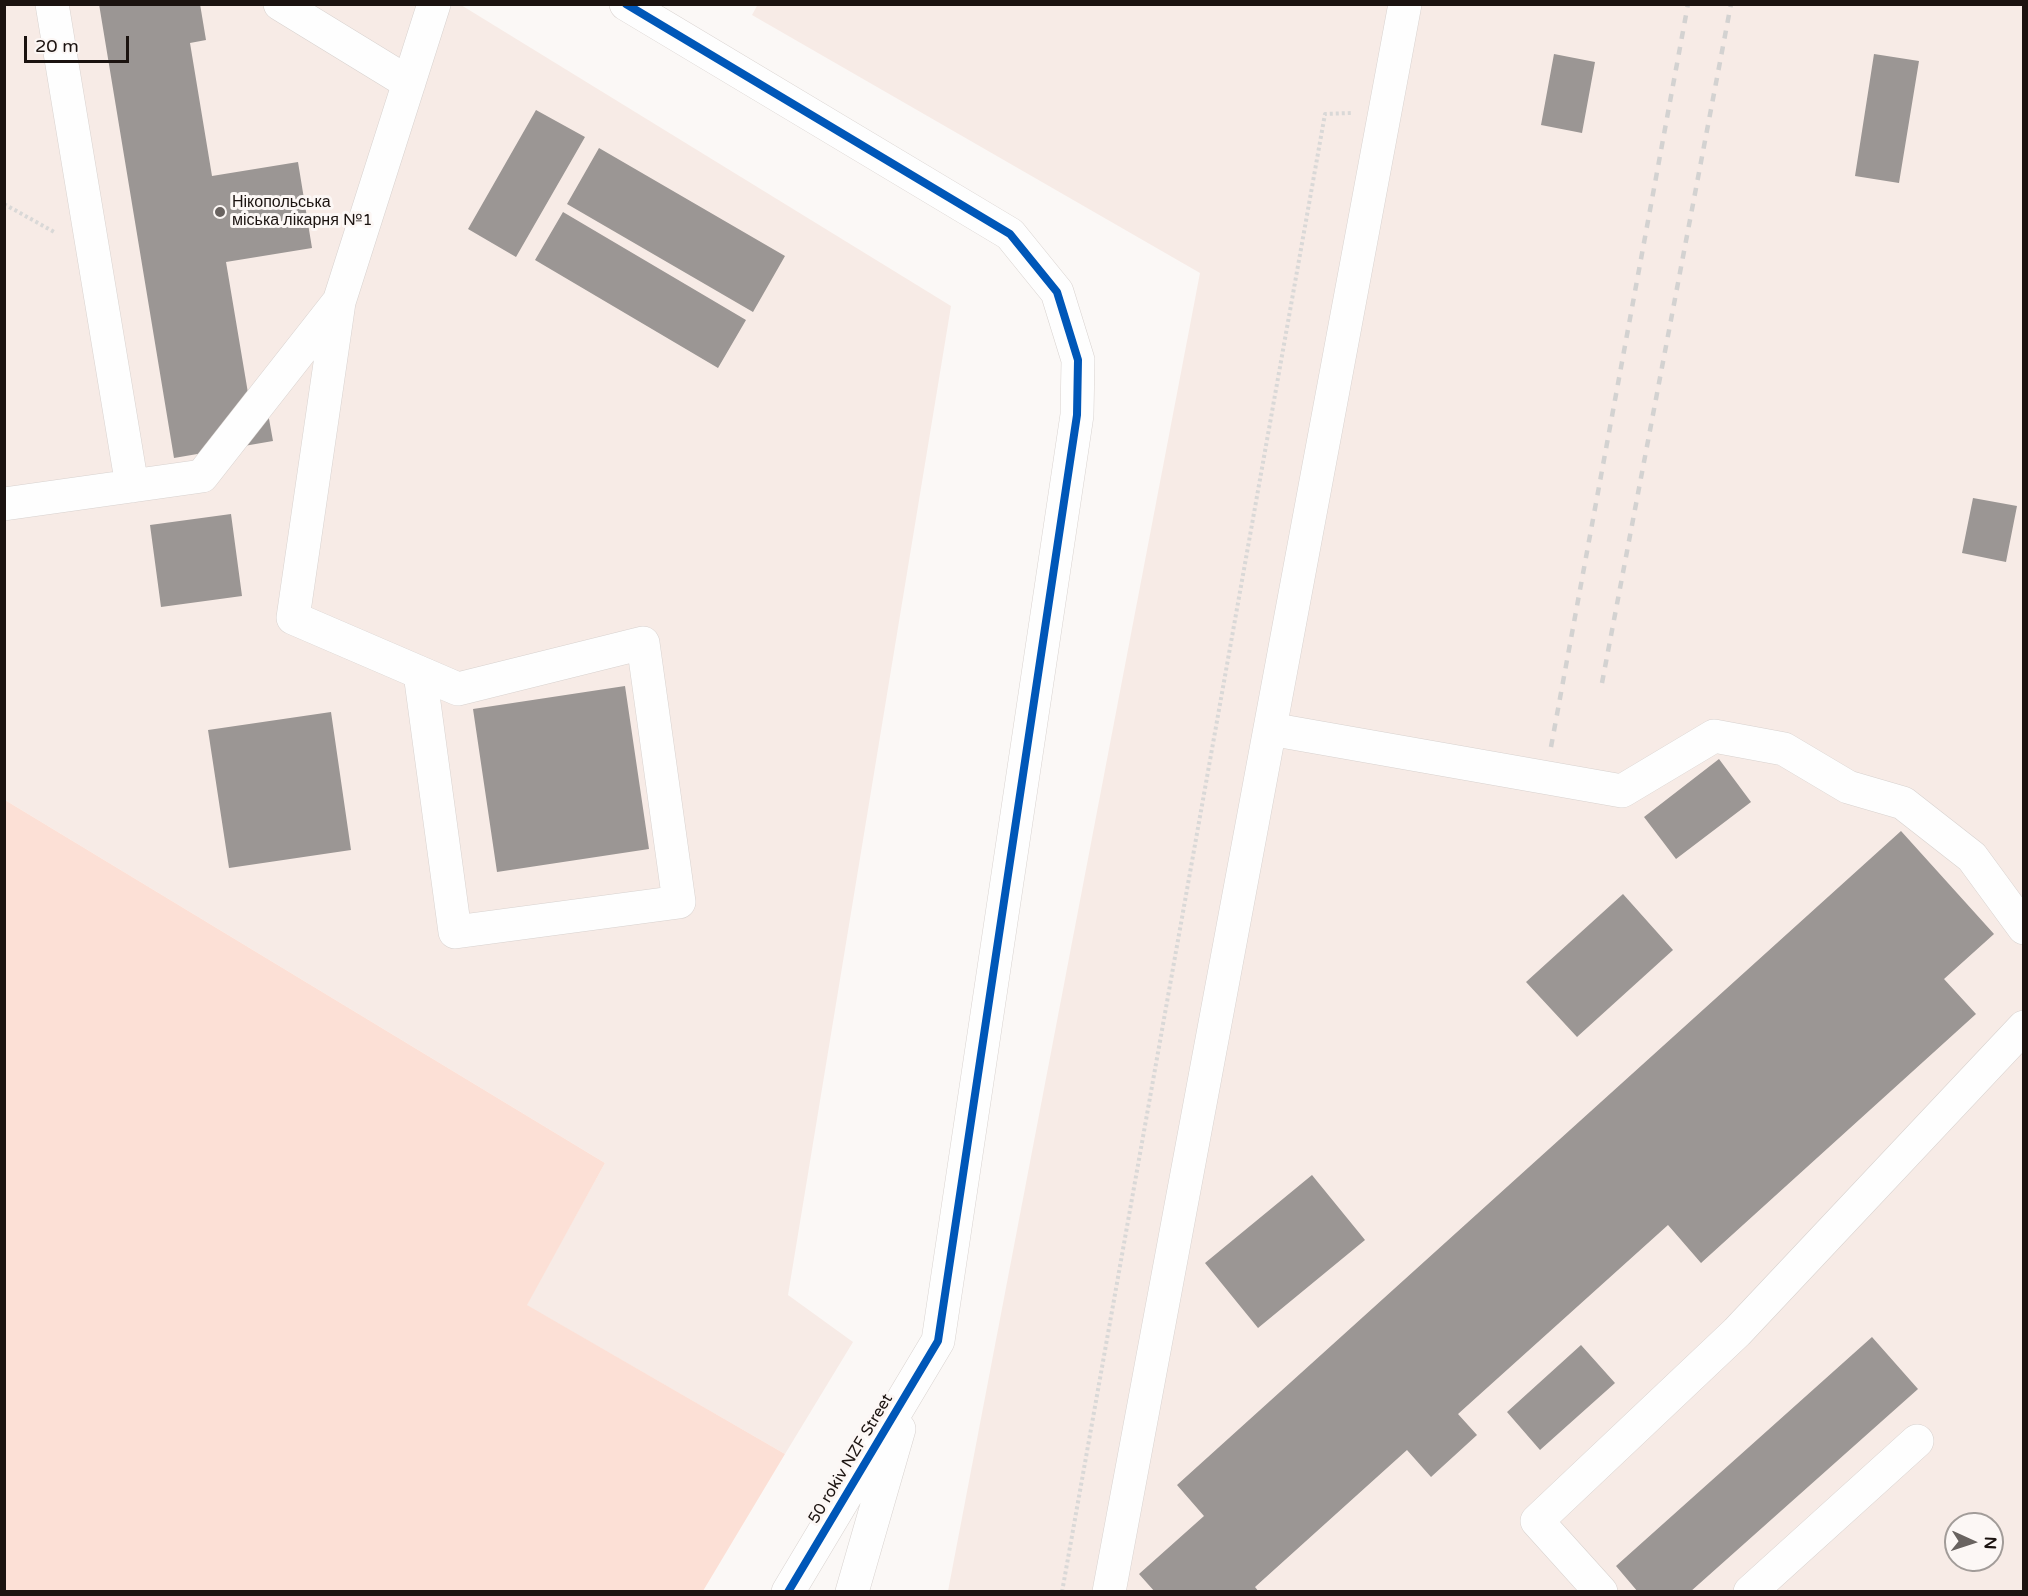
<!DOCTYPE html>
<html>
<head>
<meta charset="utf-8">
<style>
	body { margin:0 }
	#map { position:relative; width:2028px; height:1596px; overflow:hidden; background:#fbf8f6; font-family:"Varela Round",sans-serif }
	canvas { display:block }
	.frame { position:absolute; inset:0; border:6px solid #1b1310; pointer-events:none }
	.north { position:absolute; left:1944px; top:1512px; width:60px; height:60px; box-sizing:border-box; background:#fcf7f5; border:2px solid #a29c99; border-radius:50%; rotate:93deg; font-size:16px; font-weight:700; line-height:24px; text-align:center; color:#1b1310 }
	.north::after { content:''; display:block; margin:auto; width:21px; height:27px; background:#696360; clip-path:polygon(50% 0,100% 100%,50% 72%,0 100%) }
	.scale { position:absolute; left:24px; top:36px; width:105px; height:27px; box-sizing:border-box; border:3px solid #1b1310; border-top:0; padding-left:8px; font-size:18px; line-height:21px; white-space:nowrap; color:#1b1310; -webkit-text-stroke:4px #fcf7f5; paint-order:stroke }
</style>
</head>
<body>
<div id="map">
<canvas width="2028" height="1596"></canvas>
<div class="frame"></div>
<div class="north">N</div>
<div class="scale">20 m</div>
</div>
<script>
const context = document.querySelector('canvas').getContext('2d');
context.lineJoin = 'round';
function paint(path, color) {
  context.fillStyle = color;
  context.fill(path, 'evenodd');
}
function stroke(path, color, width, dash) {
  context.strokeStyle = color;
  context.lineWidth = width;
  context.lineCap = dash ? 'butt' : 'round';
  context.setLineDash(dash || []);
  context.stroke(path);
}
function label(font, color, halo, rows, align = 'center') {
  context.font = font + ' "Varela Round",sans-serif';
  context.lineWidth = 6;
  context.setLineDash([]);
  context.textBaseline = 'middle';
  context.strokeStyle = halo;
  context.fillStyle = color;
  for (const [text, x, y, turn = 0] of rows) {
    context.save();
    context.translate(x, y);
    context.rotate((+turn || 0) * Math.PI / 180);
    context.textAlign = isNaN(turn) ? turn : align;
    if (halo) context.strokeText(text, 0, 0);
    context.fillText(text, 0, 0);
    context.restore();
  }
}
paint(new Path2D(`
	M758,4L2023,5V1591H948L1200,273L752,15ZM1956,1524H1992V1560H1956Z
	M4,5H461L951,306L788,1295L853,1342L785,1454L526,1305L605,1163L5,800Z`), '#f7ebe6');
paint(new Path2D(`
	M5,800L605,1163L527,1305L785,1454L703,1591H5Z`), '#fce0d6');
paint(new Path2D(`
	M99,4H200L206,40L190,43L212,176L298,162L312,248L226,262L248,393L264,391L273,441L174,458Z
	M1554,54L1595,62L1582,133L1541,125Z
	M1874,54L1919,61L1899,183L1855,176Z
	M536,110L585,137L516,257L468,229Z
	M599,148L785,256L753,312L567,204Z
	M563,212L746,320L718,368L535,260Z
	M1973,498L2017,506L2006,562L1962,553Z
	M231,514L242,596L161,607L150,525Z
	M625,686L649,849L497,872L473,709Z
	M331,712L351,850L229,868L208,730Z
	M1719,759L1751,802L1676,859L1644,817Z
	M1901,831L1994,934L1944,979L1976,1014L1701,1263L1668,1225L1458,1414L1477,1435L1431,1477L1407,1450L1255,1587L1259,1592H1155L1139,1574L1204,1516L1177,1485Z
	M1623,894L1673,950L1577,1037L1526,982Z
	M1312,1175L1365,1240L1258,1328L1205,1263Z
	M1872,1337L1918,1389L1690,1592H1638L1616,1566Z
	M1581,1345L1615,1383L1540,1450L1507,1412Z`), '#9b9694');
const minor = new Path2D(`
	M52,4L132,486
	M280,4L409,83
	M626,4L1010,234L1057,292L1078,360L1077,415L938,1341L788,1592
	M4,504L202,476L337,304
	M420,673L455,932L679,902L643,643L458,689L293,618L339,302L434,4
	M1270,729L1622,791L1714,736L1784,749L1848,787L1903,803L1972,857L2024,928
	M852,1592L899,1429
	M1109,1592L1405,4
	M1601,1592L1537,1521L1737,1332L2024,1027
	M1750,1592L1917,1441`);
stroke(minor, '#d8d2cf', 34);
stroke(new Path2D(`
	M4,204L56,233
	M1062,1592L1325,114L1351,113`), '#d9d8d7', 4, [3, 3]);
stroke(minor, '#fefefe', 33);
stroke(new Path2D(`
	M1602,683L1731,4
	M1551,747L1688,4`), '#d3d2d1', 4.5, [8, 8]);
stroke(new Path2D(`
	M626,4L1010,234L1057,292L1078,360L1077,415L938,1341L788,1592`), '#0057b8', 8);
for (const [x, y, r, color] of [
	[220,212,6,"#696360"]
]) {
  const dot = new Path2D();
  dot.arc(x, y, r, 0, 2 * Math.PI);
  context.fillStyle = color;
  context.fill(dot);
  stroke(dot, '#fcf7f5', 2);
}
label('16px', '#1b1310', '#fcf7f5', [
	["Нікопольська",232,203],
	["міська лікарня №1",232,221]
], 'left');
label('16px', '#1b1310', '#fcf7f5', [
	["50 rokiv NZF Street",851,1459,-59]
]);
</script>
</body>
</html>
